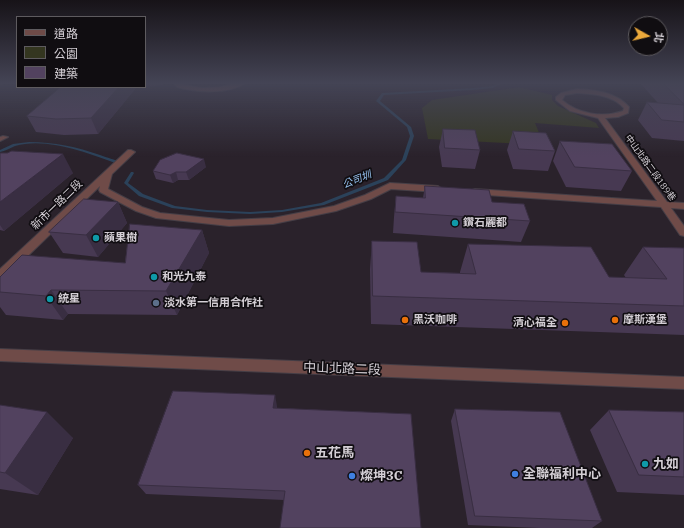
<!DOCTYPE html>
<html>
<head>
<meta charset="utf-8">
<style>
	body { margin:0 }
	#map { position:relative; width:684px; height:528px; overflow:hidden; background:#2a222b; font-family:"IBM Plex Serif","Noto Sans TC",serif }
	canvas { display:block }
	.legend { position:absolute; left:16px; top:16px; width:130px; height:72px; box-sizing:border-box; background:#100d11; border:1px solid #5e5b5f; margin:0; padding:5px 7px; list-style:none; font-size:12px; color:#d4cfd5 }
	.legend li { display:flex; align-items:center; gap:8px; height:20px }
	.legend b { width:20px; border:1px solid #5e5b5f }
	.north { position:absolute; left:628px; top:16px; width:40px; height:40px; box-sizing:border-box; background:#100d11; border:1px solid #5e5b5f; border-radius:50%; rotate:98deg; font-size:11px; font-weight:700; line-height:16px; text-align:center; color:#d4cfd5 }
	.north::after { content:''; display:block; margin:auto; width:14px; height:18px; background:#eca93b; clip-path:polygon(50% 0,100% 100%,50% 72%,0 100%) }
</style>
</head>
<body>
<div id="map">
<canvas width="684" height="528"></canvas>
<ul class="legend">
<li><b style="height:5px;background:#6f4b48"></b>道路</li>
<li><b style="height:11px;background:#343620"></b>公園</li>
<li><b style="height:11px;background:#52425f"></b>建築</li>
</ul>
<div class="north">北</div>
</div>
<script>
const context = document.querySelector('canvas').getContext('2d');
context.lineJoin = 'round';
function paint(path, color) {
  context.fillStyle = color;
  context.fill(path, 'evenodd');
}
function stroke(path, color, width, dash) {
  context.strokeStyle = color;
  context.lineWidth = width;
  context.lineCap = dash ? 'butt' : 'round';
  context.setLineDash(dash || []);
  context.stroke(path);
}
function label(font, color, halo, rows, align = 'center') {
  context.font = font + ' "IBM Plex Serif","Noto Sans TC",serif';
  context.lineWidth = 3.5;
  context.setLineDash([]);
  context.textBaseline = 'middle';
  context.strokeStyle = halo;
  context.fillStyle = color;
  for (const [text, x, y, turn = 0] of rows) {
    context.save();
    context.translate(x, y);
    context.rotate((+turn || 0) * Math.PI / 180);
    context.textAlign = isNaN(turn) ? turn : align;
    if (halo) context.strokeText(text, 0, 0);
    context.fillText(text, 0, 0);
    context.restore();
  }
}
paint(new Path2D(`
	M519,87L552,95V100L558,106L596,123L599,128L535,123L544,145L428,139L422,108L432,100Z`), '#343620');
paint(new Path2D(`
	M500,83H503L493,88L473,90L384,95L380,101L411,127L414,136L406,160L388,180L324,205L282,212L250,214L207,212L172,208L139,196L124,183L131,172H133L134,173L128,183L143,194L175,206L207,210L250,212L282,210L321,203L384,178L402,160L410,136L407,127L376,101L382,93L473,88L492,86Z
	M29,142C54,142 77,147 100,155C107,158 115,159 121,163L119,164H118C87,153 47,137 15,146C10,148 5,151 0,152V150L13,144Z`), '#2b425a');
const service = new Path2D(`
	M3,136L8,137L0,141V137Z`);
const minor = new Path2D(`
	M174,83L202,88L220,87L237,83H245C229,95 195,92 177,87Z
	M577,89C596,90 616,92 629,107L628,113L618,117L605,118L667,202L684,203V209L671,208L684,226V236L680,235L661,207L472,194L471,192L472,190L475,189L657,201L598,118L570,111L556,100V97L561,93ZM577,93C594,94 612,95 624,108L623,111C603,118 578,114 562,100L565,95Z
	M128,150H131L135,152L112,174L108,189L142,207L160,213L229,220L273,218L334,206L365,195L390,183L438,186L442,189L438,192L391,189L371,199L336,211L273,224L229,226L156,218L136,211L100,192L99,190L100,186L4,279L0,280V269Z`);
const tertiary = new Path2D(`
	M0,349L684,377V389L0,361Z`);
stroke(service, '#453e46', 2);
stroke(minor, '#453e46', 2);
stroke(tertiary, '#453e46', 2);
paint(service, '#6f4b48');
paint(minor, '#6f4b48');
paint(tertiary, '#6f4b48');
paint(new Path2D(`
	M640,83H684V141L652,138L638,120L647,102L658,103Z
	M163,85L136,88L98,134L64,135L36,132L27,116L61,87Z
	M443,129L480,150L475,169L442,167L439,147Z
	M513,131L555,151L548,171L513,169L507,150Z
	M560,141L632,171L621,191L566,187L553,161Z
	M0,153L73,173L4,231L0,230Z
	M206,167L189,180H178L173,183L156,179L153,171Z
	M425,186L492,202L530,221L521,242L393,233L394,217L396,196L423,198Z
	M118,202L127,223L98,257L63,253L49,232Z
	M202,230L209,253L177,315L68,314L63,320L6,315L0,307V277L125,263Z
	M372,241L421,272L460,273V272L468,244L609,277L626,278L624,275L643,247L684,248V335L371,324L370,269Z
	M0,405L73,438L38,495L0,489Z
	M277,406V408L411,414L284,500L146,494L138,485Z
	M455,409L602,521L592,528H540L468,525L451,421Z
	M609,410L684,412V495L617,492L590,430Z`), '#473952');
paint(new Path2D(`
	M0,83H7L0,85Z
	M145,83H163V85L136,88L98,134L91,118L119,87H145Z
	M63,154L73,173L4,231L0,225V202Z
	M204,159L206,167L189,180L186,172Z
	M176,172L178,180L173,183L170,175Z
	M118,202L127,223L98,257L86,235Z
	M202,230L209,253L177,315L166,291Z
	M51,290L68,314L63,320L46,296Z
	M275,395L277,406L275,418L273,408Z
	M47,412L73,438L38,495L5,473Z`), '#392e42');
const building = new Path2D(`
	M663,83H684V104Z
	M61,87H119L91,118L56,119L27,116Z
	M647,102L684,105V122L662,120Z
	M443,129L475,130L480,150L445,148Z
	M513,131L546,133L555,151L519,149Z
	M560,141L612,144L632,171L575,167Z
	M12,151L63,154L0,202V153H7Z
	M177,153L204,159L186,172H176L170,175L153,171L160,160Z
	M425,186L489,190L492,202L524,204L530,221L395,212L396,196L425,198Z
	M84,199L118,202L86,235L49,232Z
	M130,224L202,230L166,291L51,290L46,296L0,292V277L22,255L125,263Z
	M372,241L417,242L421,272L476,274L468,244L553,246L591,247L609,277L667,279L643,247L684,248V306L373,296Z
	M173,391L275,395L273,408L411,414L421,528H280L285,491L138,485Z
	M0,405L47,412L5,473L0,472Z
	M455,409L560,412L602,521L475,516Z
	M609,410L684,412V477L639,475Z`);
paint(building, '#52425f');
stroke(building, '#392e42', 1);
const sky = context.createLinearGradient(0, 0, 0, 157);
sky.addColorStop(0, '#171318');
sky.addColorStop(0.53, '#445');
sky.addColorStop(1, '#44445500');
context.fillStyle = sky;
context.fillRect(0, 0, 684, 157);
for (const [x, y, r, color] of [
	[455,223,4,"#0f9aa8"],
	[96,238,4,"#0f9aa8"],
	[154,277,4,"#0f9aa8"],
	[50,299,4,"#0f9aa8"],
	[156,303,4,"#5c6f8a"],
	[405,320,4,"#e8710a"],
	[615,320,4,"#e8710a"],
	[565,323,4,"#e8710a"],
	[307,453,4,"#e8710a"],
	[645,464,4,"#0f9aa8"],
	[515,474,4,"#3f7fe0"],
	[352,476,4,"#3f7fe0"]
]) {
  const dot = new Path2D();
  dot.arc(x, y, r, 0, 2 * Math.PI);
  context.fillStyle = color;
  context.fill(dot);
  stroke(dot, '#100d11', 1.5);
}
label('9px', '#d4cfd5', '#100d11', [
	["中山北路二段189巷",650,168,54]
]);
label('italic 10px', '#98c5f3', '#100d11', [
	["公司圳",357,180,-22]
]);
label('11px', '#d4cfd5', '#100d11', [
	["新市一路二段",57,205,-44]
]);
label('bold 11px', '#d4cfd5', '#100d11', [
	["鑽石麗都",463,223],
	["蘋果樹",104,238],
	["和光九泰",162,277],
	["統星",58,299],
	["淡水第一信用合作社",164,303],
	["黑沃咖啡",413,320],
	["摩斯漢堡",623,320],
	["清心福全",557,323,"right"]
], 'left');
label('13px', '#d4cfd5', '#100d11', [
	["中山北路二段",342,369,2]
]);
label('bold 13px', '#d4cfd5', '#100d11', [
	["五花馬",315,453],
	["九如",653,464],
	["全聯福利中心",523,474],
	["燦坤3C",360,476]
], 'left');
</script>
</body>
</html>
